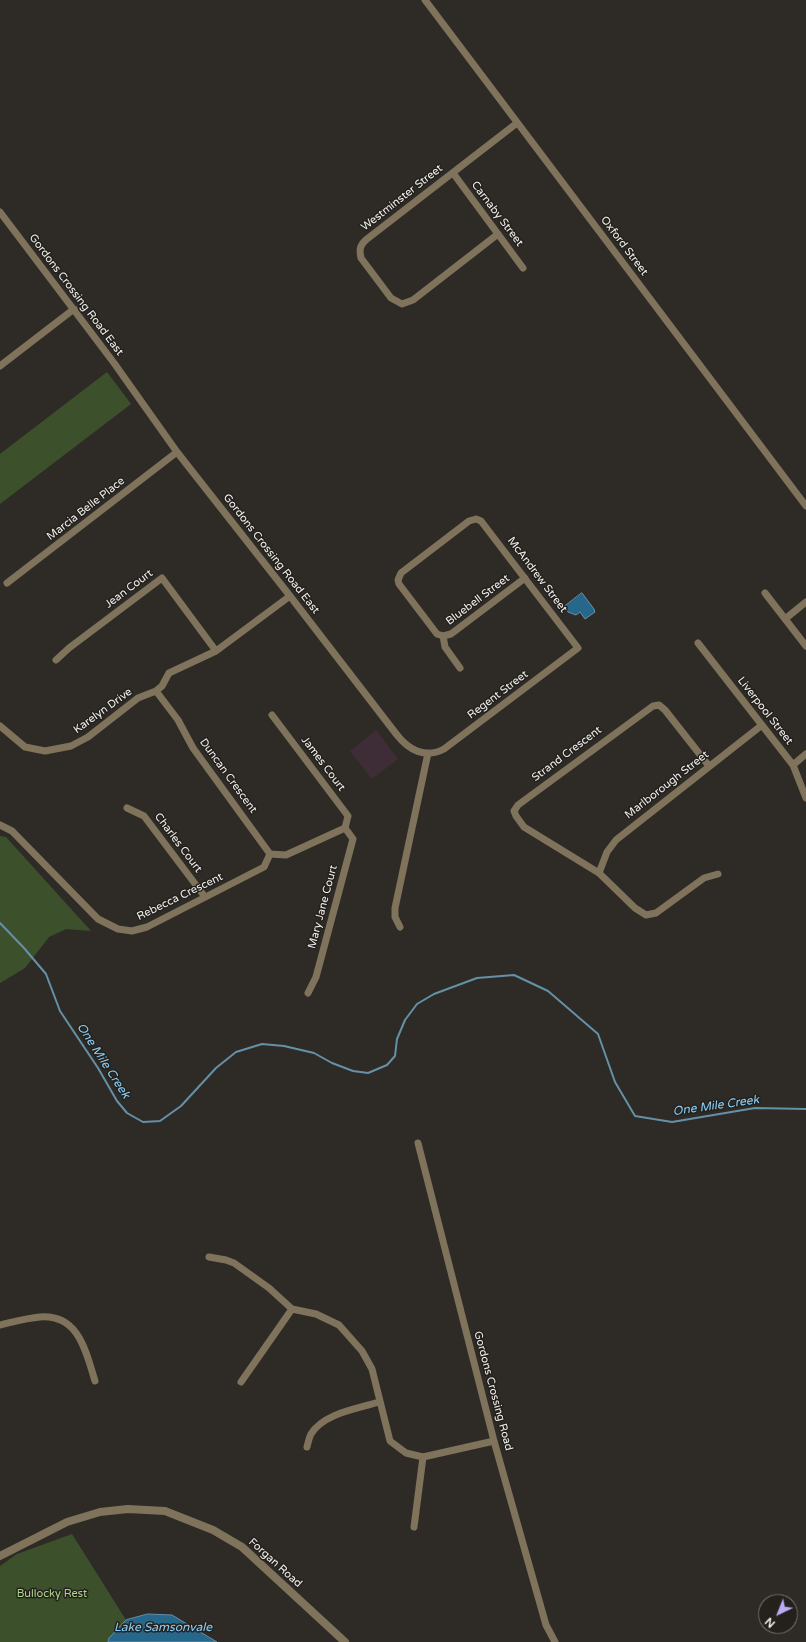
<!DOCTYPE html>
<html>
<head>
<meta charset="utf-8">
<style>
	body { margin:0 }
	#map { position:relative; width:806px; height:1642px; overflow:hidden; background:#2e2b27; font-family:"Varela Round",sans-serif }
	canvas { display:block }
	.north { position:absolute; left:758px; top:1594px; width:40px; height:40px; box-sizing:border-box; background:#24211d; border:1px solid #767471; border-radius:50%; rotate:223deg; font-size:11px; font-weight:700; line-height:16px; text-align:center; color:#f2f0ee }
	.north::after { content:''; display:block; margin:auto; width:14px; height:18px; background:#bda9f5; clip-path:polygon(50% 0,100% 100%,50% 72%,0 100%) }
</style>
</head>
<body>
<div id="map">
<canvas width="806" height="1642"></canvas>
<div class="north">N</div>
</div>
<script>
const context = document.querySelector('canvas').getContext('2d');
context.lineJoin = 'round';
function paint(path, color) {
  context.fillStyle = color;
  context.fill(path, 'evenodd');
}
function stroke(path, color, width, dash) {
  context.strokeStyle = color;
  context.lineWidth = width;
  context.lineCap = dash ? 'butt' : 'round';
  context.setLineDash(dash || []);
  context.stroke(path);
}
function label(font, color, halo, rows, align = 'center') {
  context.font = font + ' "Varela Round",sans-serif';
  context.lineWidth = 3;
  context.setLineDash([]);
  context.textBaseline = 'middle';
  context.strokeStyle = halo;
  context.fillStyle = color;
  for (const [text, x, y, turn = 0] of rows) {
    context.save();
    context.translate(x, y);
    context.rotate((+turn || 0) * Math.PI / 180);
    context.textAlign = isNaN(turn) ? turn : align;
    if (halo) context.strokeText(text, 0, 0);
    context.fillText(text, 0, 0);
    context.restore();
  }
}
paint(new Path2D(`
	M376,730L398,759L372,779L350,751Z`), '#3e2d37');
paint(new Path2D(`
	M107,372L131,404L0,504V454Z
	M0,836L6,837L91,931L66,929L49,937L25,968L0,983Z
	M72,1534L126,1620L109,1638L108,1642H0V1566L17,1554Z`), '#3c512b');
const water = new Path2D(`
	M582,593L594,609L595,612L585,619L580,612L576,615L568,612L564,607Z
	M148,1614L172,1615L217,1642H108L109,1638L126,1620Z`);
paint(water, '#27678a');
stroke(water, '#6490a8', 1);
stroke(new Path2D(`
	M0,923L24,948L46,974L60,1011L98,1068L117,1101L127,1113L143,1122L160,1121L181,1106L216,1068L236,1052L262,1044L284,1046L314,1053L332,1063L353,1071L368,1073L387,1065L395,1056L397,1039L405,1020L417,1004L434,994L477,978L514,975L548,991L598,1034L615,1082L635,1116L672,1122L755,1108L806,1109`), '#6490a8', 2);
stroke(new Path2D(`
	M425,0L806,506
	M453,173L523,268
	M0,212L114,363L177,452L290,596L397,735C409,750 425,759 444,749L578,648L481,521L476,519L469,521L401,573L398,580L399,584L437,634L443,636L451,634L525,578
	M498,234L413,300L402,304L391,298L361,258C359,249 360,245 367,239L517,123
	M0,366L74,309
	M7,583L177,452
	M765,593L806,646
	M785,619L806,602
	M443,636L445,647L460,668
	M698,643L793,765L806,798
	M56,660L69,648L162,578L216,651
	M156,691L178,720L193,748L270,854
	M272,715L348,816L345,828
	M0,726L25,747L45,751L71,746L88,737L138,698L156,691L162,686L169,673L216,651L290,596
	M793,765L806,754
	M709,766L665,710L659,705L653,706L518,805L514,811L516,816L524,827L599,873L635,908L646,915L656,913L704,878L718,874
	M127,808L144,816L205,897
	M0,825L12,831L98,919L118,929L132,931L147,927L264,867L270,854L286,855L345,828
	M599,873L607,852L616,840L762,725
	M400,927L395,917V908L428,753
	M308,993L316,977L353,839L345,828
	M418,1143L494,1441L546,1625L555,1642
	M209,1257L226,1260L234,1263L269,1288L292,1309
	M0,1325C13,1322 27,1318 40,1317C79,1314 86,1352 95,1381
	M241,1382L292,1309L316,1314L339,1325L362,1351L372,1369L390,1441L406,1453L423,1457L494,1441
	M307,1447C308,1443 309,1438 311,1434C324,1413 357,1409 379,1402
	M414,1527L423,1457`), '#80735c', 7);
stroke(new Path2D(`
	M0,1556L67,1522L100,1512L128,1509L165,1511L213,1530L242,1547L345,1642`), '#80735c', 8);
label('11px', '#f2f0ee', '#24211d', [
	["Westminster Street",402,198,-38],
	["Carnaby Street",497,214,53],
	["Oxford Street",624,246,53],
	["Gordons Crossing Road East",76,295,53],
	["Marcia Belle Place",86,509,-38],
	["Gordons Crossing Road East",271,554,52],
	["McAndrew Street",537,575,53],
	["Jean Court",129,589,-37],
	["Bluebell Street",478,600,-37],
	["Regent Street",498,695,-37],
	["Karelyn Drive",103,711,-36],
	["Liverpool Street",765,711,52],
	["Strand Crescent",567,754,-37],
	["James Court",323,764,53],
	["Duncan Crescent",228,776,54],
	["Marlborough Street",667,785,-38],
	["Charles Court",178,843,53],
	["Rebecca Crescent",180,897,-26],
	["Mary Jane Court",323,907,-75],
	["Gordons Crossing Road",493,1391,75],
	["Forgan Road",275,1563,42]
]);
label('11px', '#acd788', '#24211d', [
	["Bullocky Rest",52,1594]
]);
label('italic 12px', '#8bd1fb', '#24211d', [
	["One Mile Creek",103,1061,57],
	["One Mile Creek",716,1106,-8],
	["Lake Samsonvale",163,1628]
]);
</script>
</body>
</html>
